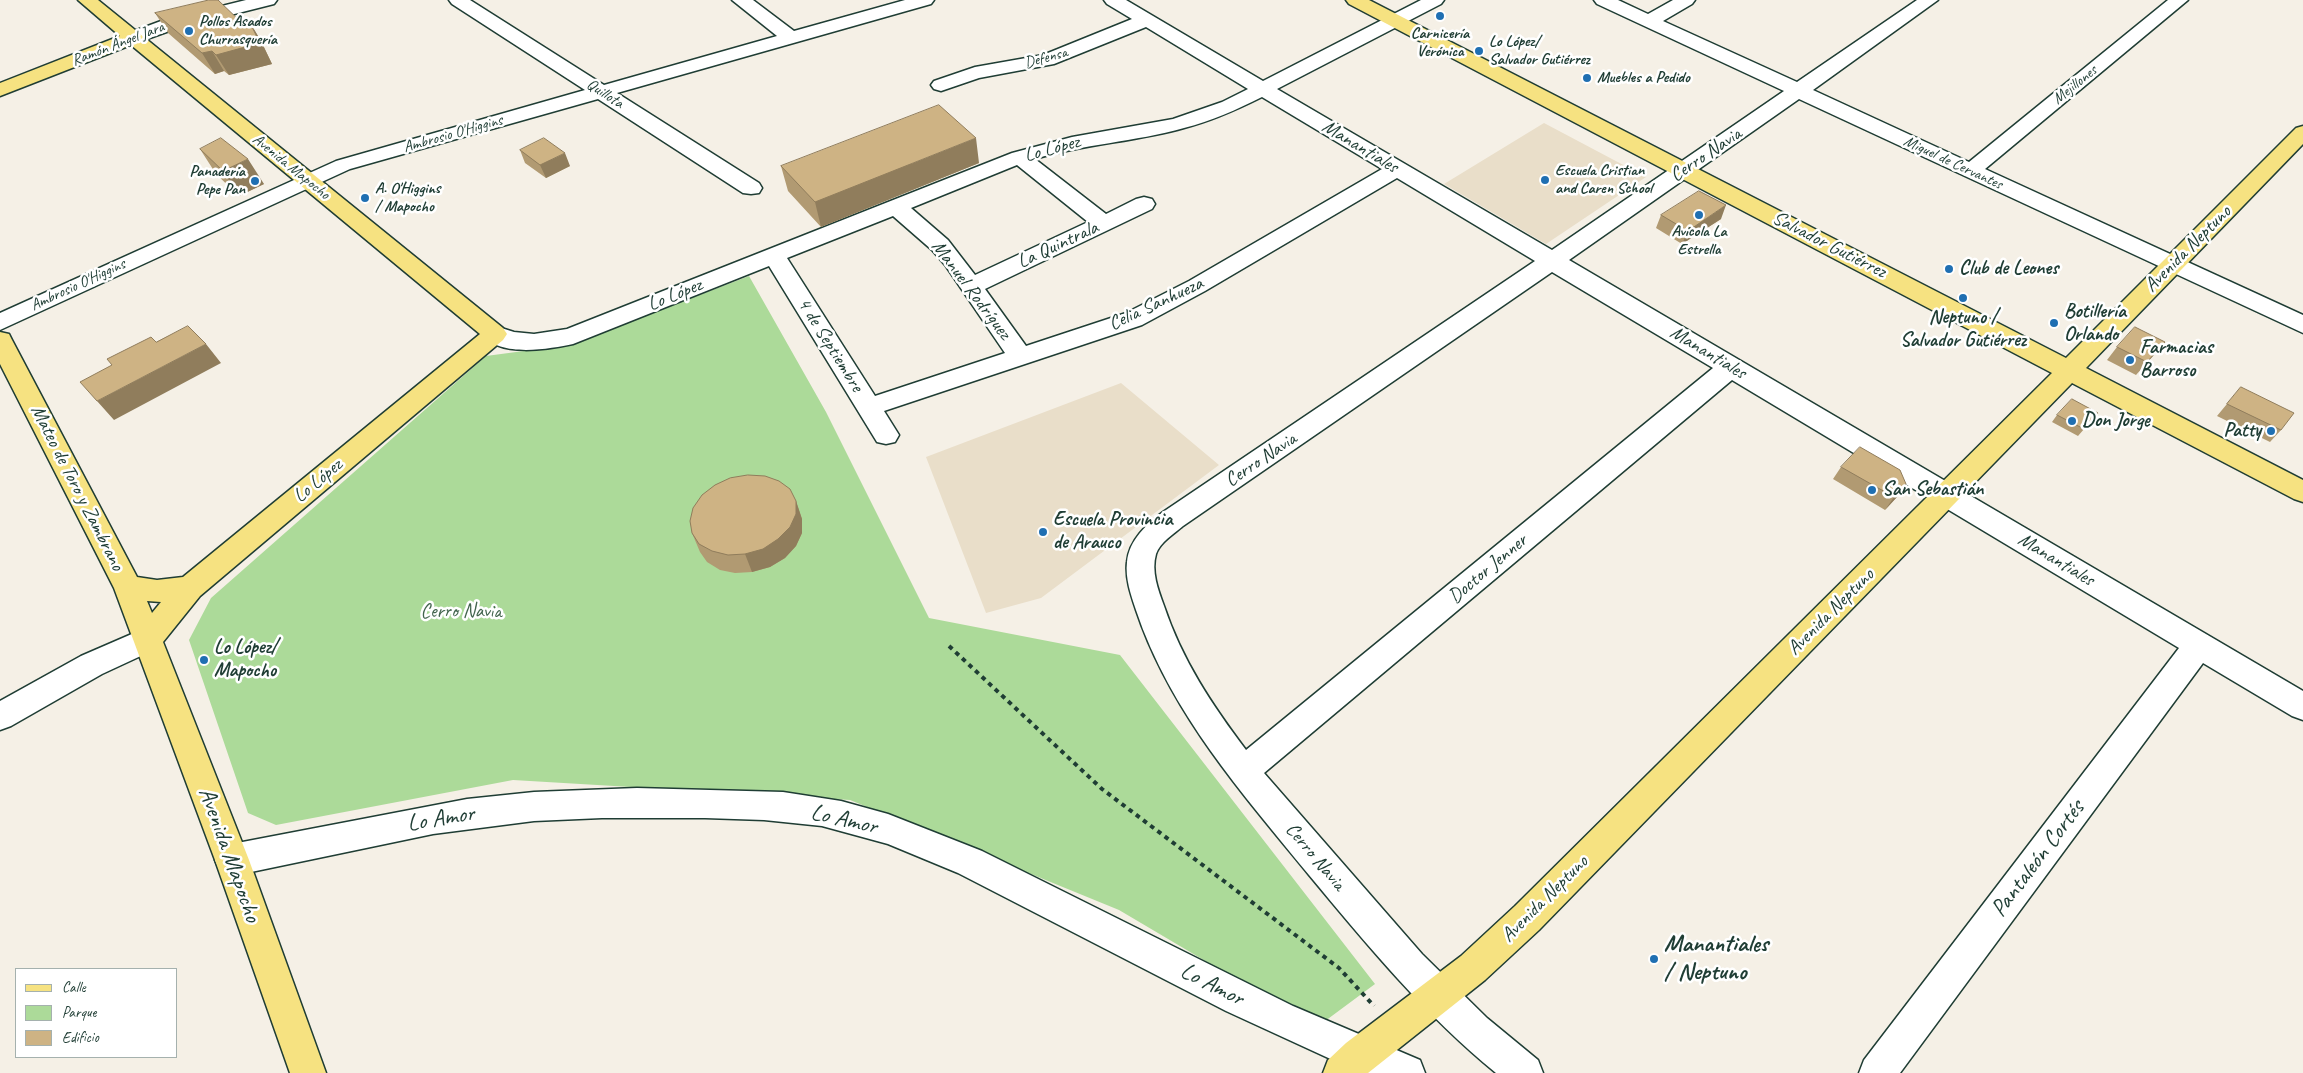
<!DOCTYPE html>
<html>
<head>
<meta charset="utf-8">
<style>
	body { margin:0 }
	#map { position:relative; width:2303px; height:1073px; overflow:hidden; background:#f5f0e6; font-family:Caveat,sans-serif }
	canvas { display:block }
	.legend { position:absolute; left:15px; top:968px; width:162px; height:90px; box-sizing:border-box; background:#fff; border:1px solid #a5b1ae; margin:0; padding:6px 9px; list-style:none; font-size:15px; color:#1f3d34 }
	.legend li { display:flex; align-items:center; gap:10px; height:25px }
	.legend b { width:25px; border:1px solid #a5b1ae }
</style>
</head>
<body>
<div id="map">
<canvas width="2303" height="1073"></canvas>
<ul class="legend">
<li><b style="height:6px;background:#f6e281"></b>Calle</li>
<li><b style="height:14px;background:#acda99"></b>Parque</li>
<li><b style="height:14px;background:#ceb384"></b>Edificio</li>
</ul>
</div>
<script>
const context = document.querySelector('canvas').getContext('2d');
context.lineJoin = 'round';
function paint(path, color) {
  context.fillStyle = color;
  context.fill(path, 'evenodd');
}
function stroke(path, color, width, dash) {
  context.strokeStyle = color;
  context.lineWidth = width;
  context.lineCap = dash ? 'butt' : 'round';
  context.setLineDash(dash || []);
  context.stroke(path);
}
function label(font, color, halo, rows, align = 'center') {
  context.font = font + ' Caveat,sans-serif';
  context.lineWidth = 5;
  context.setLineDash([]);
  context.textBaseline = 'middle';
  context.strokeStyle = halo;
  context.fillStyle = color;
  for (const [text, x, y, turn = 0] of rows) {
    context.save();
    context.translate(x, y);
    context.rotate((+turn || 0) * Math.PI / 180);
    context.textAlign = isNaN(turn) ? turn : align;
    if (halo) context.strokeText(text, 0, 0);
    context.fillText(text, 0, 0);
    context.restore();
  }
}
paint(new Path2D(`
	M1544,123L1646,177L1546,244L1444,184Z
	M1121,383L1219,465L1041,598L986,613L926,457Z`), '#e9dec9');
paint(new Path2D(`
	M749,276L826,412L929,618L1120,655L1375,984L1317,1027L1119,910L850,800L513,780L276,825L248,813L189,640L211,598L486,356L569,345Z`), '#acda99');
const minor = new Path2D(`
	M246,0H277L274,4L175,29L133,44L126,42L124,38L126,34L161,21Z
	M449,0H470L604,85L777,36L732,0H753L794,31L905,0H934L931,4L617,93L759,183L762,188L759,193L751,194L743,193L598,99L350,169L0,330V313L336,161L585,90L452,4Z
	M1104,0H1126L1263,81L1421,0H1444L1441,4L1277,89L1552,250L1784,91L1597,4L1594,0H1618L1648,14L1673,0H1695L1692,4L1663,21L1797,82L1917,0H1938L1813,90L1969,162L2168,0H2188L1985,169L2303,315V333L1799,99L1569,260L2303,691V720L2292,716L2203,663L1900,1073H1859L1864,1060L2179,648L1732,380L1264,773L1422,954L1487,1018L1538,1060L1543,1073H1496C1425,1015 1367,945 1309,875C1242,793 1170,712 1136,610C1131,595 1125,578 1127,562C1129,540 1147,524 1163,512L1535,261L1397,178L1205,291L1142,325L884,411L899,435L895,442L886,444L877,442L769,266L573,344C550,349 498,358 483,334L487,328L495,326L514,332L534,334L567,329L1012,153L1072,137L1173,119L1222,102L1248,89L1146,27L1054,64L979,78L941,91L934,89L931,85L934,81L975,67L1043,55L1132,19L1107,4ZM1262,97L1382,169L1189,281L1126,313L1026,346L985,289L1152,209L1155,204L1152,199L1144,197L1136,199L1106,214L1035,159C1083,144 1135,142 1184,128C1212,121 1236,110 1262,97ZM1017,165L1088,222L975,275L948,240L911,208ZM893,216L932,250L945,265L1005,353L875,396L787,258ZM1552,272L1713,368L1246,750C1212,705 1182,660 1164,606C1158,590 1151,571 1156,554C1160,542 1174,534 1183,526Z
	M148,627L158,630L163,639L158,648L102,674L11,726L0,730V701L81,656Z
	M637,788L783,792L841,801L888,814L982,851L1293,1006L1420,1060L1425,1073H1361L1226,1011L958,873L888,844L822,826L764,820L705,818H602L534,821L433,834L232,876L220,871L215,860L220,849L232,844L467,799L534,792Z`);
const major = new Path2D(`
	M78,0H98L503,328L507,334L503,340L200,596L163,642L249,860L326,1073H290L215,860L114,588L0,364V332L9,334L12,340L137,577L157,580L183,577L480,334L131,45L0,96V83L120,36ZM147,601L161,602L152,613Z
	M1346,0H1369L2066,358L2296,128L2303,126V144L2086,368L2303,480V502L2294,499L2072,383L1539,930L1485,980L1368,1073H1323L1328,1060L1346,1043L1461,956L1515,906L2052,373L1349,4Z`);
stroke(minor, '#1f3d34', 3);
stroke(major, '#1f3d34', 3);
stroke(new Path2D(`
	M949,646L1102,789L1339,968L1374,1006`), '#1f3d34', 4, [4.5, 4.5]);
paint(minor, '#fff');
paint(major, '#f6e281');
paint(new Path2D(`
	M155,13L241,22L249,21L261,41L272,64L229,75L224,71L215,74L168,33Z
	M200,149L264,184L239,196L216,174Z
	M520,150L570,166L546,178L525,163Z
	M979,163L821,227L788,191L781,166Z
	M1661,215L1721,219L1682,244L1656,228Z
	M2117,347L2154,355L2136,375L2107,360Z
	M2241,387L2281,430L2270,442L2217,416Z
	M2098,413L2078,436L2052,422L2057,415Z
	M1841,467L1906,484L1897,497L1885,510L1833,479Z
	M796,501L802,519V533L796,546L785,558L770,567L752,572L735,573L720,570L707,562L700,552L692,533Z`), '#b19a72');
paint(new Path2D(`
	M249,21L261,41L272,64L229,75L216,55Z
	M212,51L224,71L215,74L202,53Z
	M976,138L979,163L821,227L815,202Z
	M565,153L570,166L546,178L540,165Z
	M248,159L264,184L239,196L223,171Z
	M1726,205L1721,219L1682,244L1688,231Z
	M206,344L221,363L114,420L97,401Z
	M1906,484L1897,497L1885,510L1894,497Z
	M796,501L802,519V533L796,546L785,558L770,567L752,572L745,554Z`), '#907d5c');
const building = new Path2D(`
	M209,0H218L241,22L249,21L260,43L216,55L212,51L202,53L155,13Z
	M939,105L976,138L815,202L781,166Z
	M221,138L248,159L223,171L200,149Z
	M544,138L565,153L540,165L520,150Z
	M1699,191L1726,205L1688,231L1661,215Z
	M188,326L206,344L97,401L80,382L112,365L107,359L151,337L156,342Z
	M2135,327L2165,342L2147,362L2117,347Z
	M2241,387L2294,413L2281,430L2227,404Z
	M2072,399L2098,413L2084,429L2057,415Z
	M1860,447L1900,470L1906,484L1894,497L1841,467Z
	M748,475L765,476L779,481L790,489L796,501V514L790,527L778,539L763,549L745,554L728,555L712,551L699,544L692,533L690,521L693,508L702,495L715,485L730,478Z`);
paint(building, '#ceb384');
stroke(building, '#907d5c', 1);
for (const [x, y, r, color] of [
	[1440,16,5,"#1f6fb2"],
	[189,31,5,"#1f6fb2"],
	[1479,51,5,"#1f6fb2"],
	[1587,78,5,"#1f6fb2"],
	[1545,180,5,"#1f6fb2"],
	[255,181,5,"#1f6fb2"],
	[365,198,5,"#1f6fb2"],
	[1699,215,5,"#1f6fb2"],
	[1949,269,5,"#1f6fb2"],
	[1963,298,5,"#1f6fb2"],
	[2054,323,5,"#1f6fb2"],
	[2130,360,5,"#1f6fb2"],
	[2072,421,5,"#1f6fb2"],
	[2271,431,5,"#1f6fb2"],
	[1872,490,5,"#1f6fb2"],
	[1043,532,5,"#1f6fb2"],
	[204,660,5,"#1f6fb2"],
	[1654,959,5,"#1f6fb2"]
]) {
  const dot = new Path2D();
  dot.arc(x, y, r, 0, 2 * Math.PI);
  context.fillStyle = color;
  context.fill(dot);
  stroke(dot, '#fff', 2);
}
label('bold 16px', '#1f3d34', '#fff', [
	["Pollos Asados",199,22],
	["Churrasquería",199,40],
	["Carnicería",1440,34,"center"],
	["Verónica",1440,52,"center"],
	["Lo López/",1489,42],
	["Salvador Gutiérrez",1489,60],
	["Muebles a Pedido",1597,78],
	["Escuela Cristian",1555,171],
	["and Caren School",1555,189],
	["Panadería",245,172,"right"],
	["Pepe Pan",245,190,"right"],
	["A. O'Higgins",375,189],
	["/ Mapocho",375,207],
	["Avícola La",1699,232,"center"],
	["Estrella",1699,250,"center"]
], 'left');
label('16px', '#1f3d34', '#fff', [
	["Ramón Ángel Jara",118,44,-21],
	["Defensa",1046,58,-15],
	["Mejillones",2075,85,-39],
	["Quillota",605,94,33],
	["Ambrosio O'Higgins",453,134,-16],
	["Miguel de Cervantes",1953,163,25],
	["Avenida Mapocho",291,167,39],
	["Ambrosio O'Higgins",78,285,-25]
]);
label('20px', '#1f3d34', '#fff', [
	["Manantiales",1360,147,31],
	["Lo López",1052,149,-15],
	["Cerro Navia",1706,155,-34],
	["La Quintrala",1058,245,-25],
	["Salvador Gutiérrez",1829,245,27],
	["Avenida Neptuno",2188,249,-45],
	["Manuel Rodríguez",971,290,53],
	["Lo López",675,295,-22],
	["Celia Sanhueza",1156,304,-25],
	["4 de Septiembre",830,345,58],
	["Manantiales",1708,353,31],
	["Cerro Navia",1261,460,-34],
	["Lo López",318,481,-40],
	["Mateo de Toro y Zambrano",77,488,63],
	["Manantiales",2056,560,31],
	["Doctor Jenner",1488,569,-40],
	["Avenida Neptuno",1831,612,-45],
	["Cerro Navia",1315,857,50],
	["Avenida Neptuno",1545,899,-45]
]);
label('bold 20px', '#1f3d34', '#fff', [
	["Club de Leones",1959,269],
	["Botillería",2064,312],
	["Orlando",2064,335],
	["Neptuno /",1963,318,"center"],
	["Salvador Gutiérrez",1963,341,"center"],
	["Farmacias",2140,348],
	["Barroso",2140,371],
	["Don Jorge",2082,421],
	["Patty",2261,431,"right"],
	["San Sebastián",1882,490],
	["Escuela Provincia",1053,520],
	["de Arauco",1053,543],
	["Lo López/",214,648],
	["Mapocho",214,671]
], 'left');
label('20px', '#42644d', '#fff', [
	["Cerro Navia",461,612]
]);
label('24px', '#1f3d34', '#fff', [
	["Lo Amor",441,819,-9],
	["Lo Amor",844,820,13],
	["Avenida Mapocho",229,855,70],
	["Pantaleón Cortés",2038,859,-53],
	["Lo Amor",1212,985,27]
]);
label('bold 24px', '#1f3d34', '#fff', [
	["Manantiales",1664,945],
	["/ Neptuno",1664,973]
], 'left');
</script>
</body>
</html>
